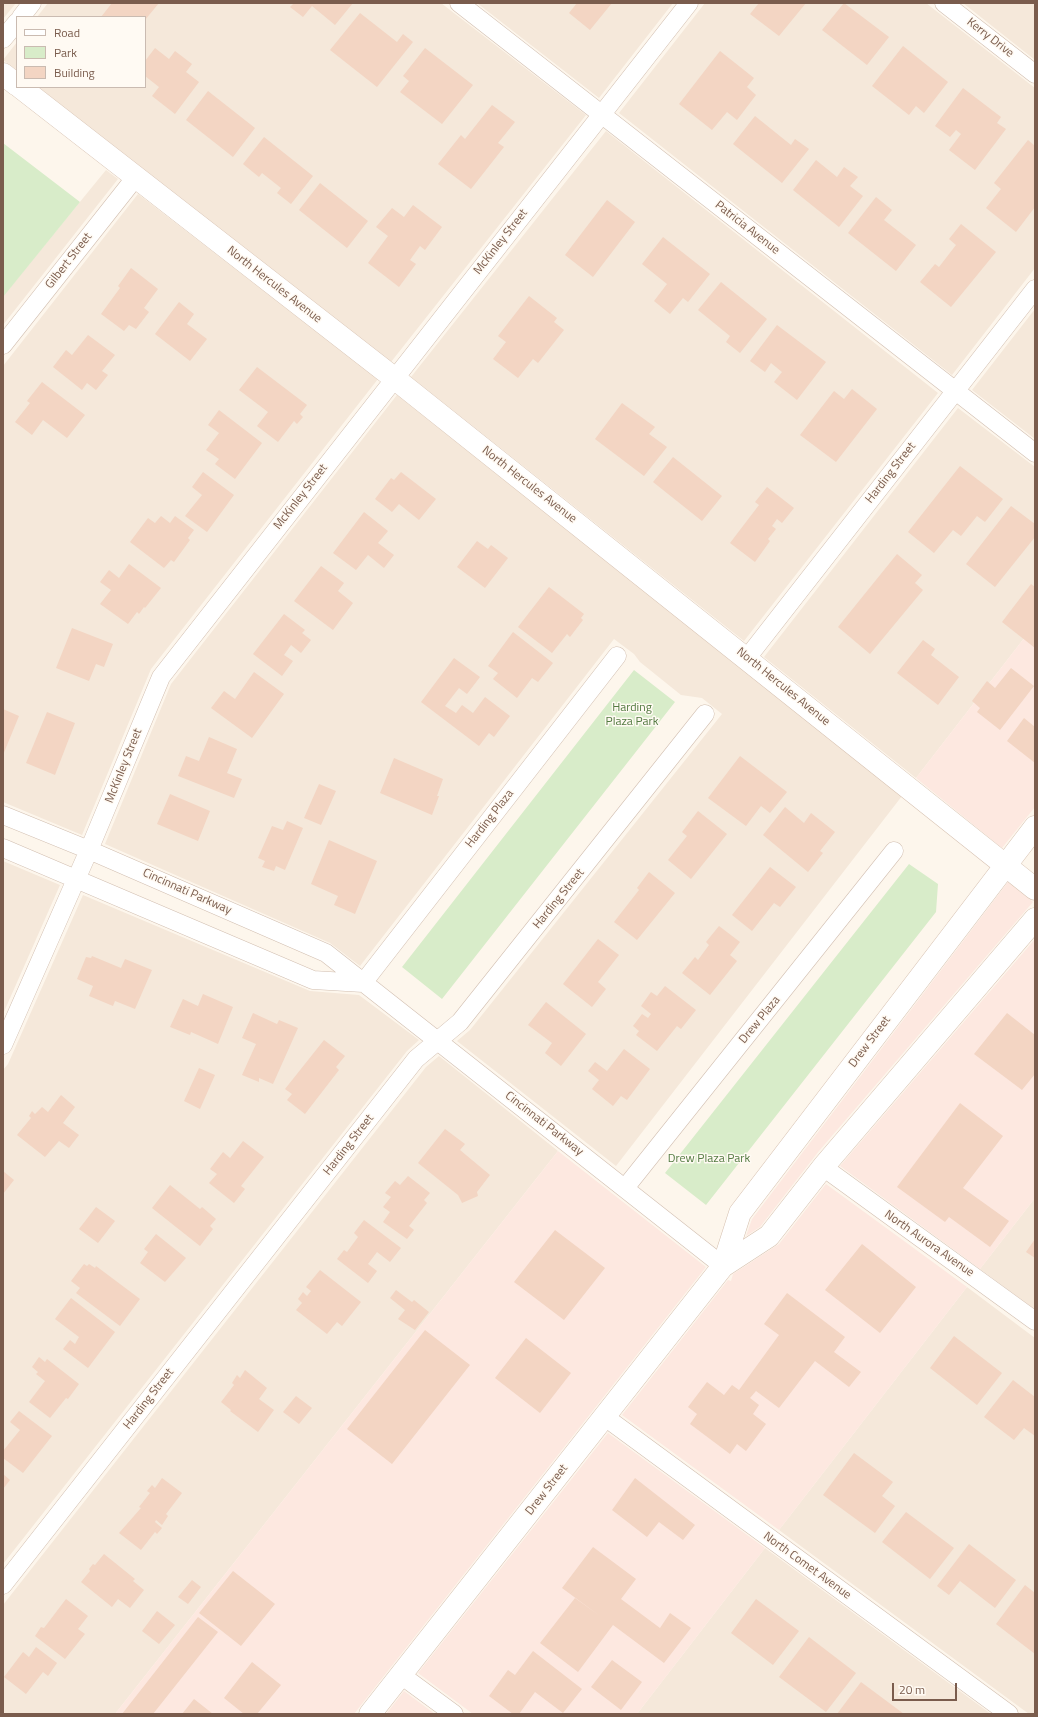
<!DOCTYPE html>
<html>
<head>
<meta charset="utf-8">
<style>
	body { margin:0 }
	#map { position:relative; width:1038px; height:1717px; overflow:hidden; background:#fdf6ec; font-family:"Titillium Web",sans-serif }
	canvas { display:block }
	.frame { position:absolute; inset:0; border:4px solid #7a5c4d; pointer-events:none }
	.legend { position:absolute; left:16px; top:16px; width:130px; height:72px; box-sizing:border-box; background:#fffaf3; border:1px solid #cabbb1; margin:0; padding:5px 7px; list-style:none; font-size:12px; color:#7a5c4d }
	.legend li { display:flex; align-items:center; gap:8px; height:20px }
	.legend b { width:20px; border:1px solid #cabbb1 }
	.scale { position:absolute; left:892px; top:1683px; width:65px; height:18px; box-sizing:border-box; border:2px solid #7a5c4d; border-top:0; padding-left:5px; font-size:12px; line-height:14px; white-space:nowrap; color:#7a5c4d; -webkit-text-stroke:3px #fffaf3; paint-order:stroke }
</style>
</head>
<body>
<div id="map">
<canvas width="1038" height="1717"></canvas>
<div class="frame"></div>
<ul class="legend">
<li><b style="height:5px;background:#fff"></b>Road</li>
<li><b style="height:11px;background:#d8ecc9"></b>Park</li>
<li><b style="height:11px;background:#f3d5c3"></b>Building</li>
</ul>
<div class="scale">20 m</div>
</div>
<script>
const context = document.querySelector('canvas').getContext('2d');
context.lineJoin = 'round';
function paint(path, color) {
  context.fillStyle = color;
  context.fill(path, 'evenodd');
}
function stroke(path, color, width, dash) {
  context.strokeStyle = color;
  context.lineWidth = width;
  context.lineCap = dash ? 'butt' : 'round';
  context.setLineDash(dash || []);
  context.stroke(path);
}
function label(font, color, halo, rows, align = 'center') {
  context.font = font + ' "Titillium Web",sans-serif';
  context.lineWidth = 3;
  context.setLineDash([]);
  context.textBaseline = 'middle';
  context.strokeStyle = halo;
  context.fillStyle = color;
  for (const [text, x, y, turn = 0] of rows) {
    context.save();
    context.translate(x, y);
    context.rotate((+turn || 0) * Math.PI / 180);
    context.textAlign = isNaN(turn) ? turn : align;
    if (halo) context.strokeText(text, 0, 0);
    context.fillText(text, 0, 0);
    context.restore();
  }
}
paint(new Path2D(`
	M3,3H16L3,19Z
	M48,3H441L586,115L391,362L38,87H145V17H37Z
	M477,3H673L599,98Z
	M705,3H926L1035,88V268L952,375L619,113Z
	M963,3H1035V60Z
	M17,42V70L3,60Z
	M606,131L938,393L744,641L411,377Z
	M106,170L118,179L3,325V296Z
	M138,194L378,379L151,669L82,835L3,802V366Z
	M1035,309V439L972,390Z
	M397,395L902,796L616,1166L457,1041L470,1030L722,714L702,698L681,695L640,662L634,654L614,639L360,966L330,943L105,844L171,684Z
	M958,408L1035,467V624L916,778L764,657Z
	M3,861L60,885L3,1014Z
	M83,895L310,991L359,995L419,1040L407,1051L3,1564V1070L8,1064Z
	M439,1056L558,1151L115,1714H3V1605L426,1067Z
	M1035,1198V1310L980,1269Z
	M967,1287L1035,1338V1714H1029L779,1530Z
	M765,1548L991,1714H637Z`), '#f5e8da');
paint(new Path2D(`
	M1035,624V807L1002,848L916,778Z
	M1008,882L1033,902L819,1151L760,1227L746,1236L752,1219Z
	M1035,939V1198L980,1269L840,1166Z
	M558,1151L706,1267L354,1714H115Z
	M826,1184L967,1287L779,1530L622,1415L728,1280L731,1281L733,1274L779,1244Z
	M608,1433L765,1548L637,1714H473L418,1673Z
	M404,1691L435,1714H386Z`), '#fde8e0');
paint(new Path2D(`
	M3,143L80,202L3,297Z
	M634,670L675,702L442,999L402,967Z
	M909,864L938,884L936,912L706,1205L665,1173Z`), '#d8ecc9');
paint(new Path2D(`
	M112,3H159L145,20V17H101Z
	M294,3H353L335,25L312,6L303,17L290,7Z
	M577,3H612L590,30L569,13Z
	M759,3H806L779,36L750,14Z
	M844,3L889,37L867,65L822,30Z
	M360,13L397,42L403,34L413,42L377,87L330,50Z
	M903,46L948,82L924,113L916,106L909,115L872,86Z
	M155,48L169,59L175,51L192,64L186,72L199,82L175,114L152,96L159,87L145,76V61Z
	M425,48L473,85L442,124L400,92L409,81L403,76Z
	M720,51L754,78L747,87L756,95L737,120L727,112L712,130L679,104Z
	M963,88L1001,117L997,123L1006,129L975,170L949,150L961,134L956,130L950,137L935,126Z
	M208,91L255,128L233,157L186,120Z
	M492,105L515,122L498,143L504,147L471,189L438,164L461,135L465,139Z
	M755,116L791,145L795,139L809,149L782,183L733,144Z
	M264,137L313,176L291,204L277,193L281,188L262,173L259,177L243,164Z
	M1028,140L1035,146V207L1016,232L986,208L1001,189L994,183Z
	M816,160L837,177L844,167L858,177L850,186L863,196L839,227L793,190Z
	M320,183L368,221L347,248L299,210Z
	M876,197L892,210L884,220L916,245L896,271L848,233Z
	M607,200L635,222L593,277L565,255Z
	M413,205L442,227L425,250L420,246L410,260L416,264L399,287L368,263L388,236L376,227L392,208L404,217Z
	M961,224L996,252L951,307L920,282L935,264L939,267L956,245L949,239Z
	M663,237L710,274L688,302L683,298L670,314L654,301L667,284L642,264Z
	M131,268L158,289L144,308L149,312L136,329L129,325L124,331L101,314L120,288L118,286Z
	M721,282L767,319L740,353L726,342L730,336L698,310Z
	M529,296L557,318L554,322L564,330L538,363L533,359L518,378L493,359L506,342L498,336Z
	M179,302L194,314L187,324L207,339L190,361L155,334Z
	M777,325L826,362L797,400L774,382L782,372L771,363L765,372L750,361Z
	M88,335L115,355L102,371L108,375L96,390L87,383L82,390L53,367L66,350L72,355Z
	M257,367L307,405L300,414L303,417L297,424L294,421L278,442L257,426L268,412L239,390Z
	M42,382L85,415L67,438L43,420L32,435L15,422L30,403L27,401Z
	M852,389L877,409L836,462L800,435L834,391L844,399Z
	M622,403L655,427L649,434L667,447L644,476L595,439Z
	M219,410L262,443L235,479L215,464L219,459L206,450L219,433L208,425Z
	M673,457L722,496L702,521L653,482Z
	M960,466L1003,499L985,522L977,516L961,536L953,530L934,553L908,532Z
	M203,472L234,495L207,532L185,516L202,495L192,487Z
	M401,472L436,499L419,520L399,504L392,512L375,499L391,478L394,480Z
	M767,487L794,508L782,523L777,519L772,526L776,529L768,539L770,541L755,562L730,543L759,505L755,502Z
	M1011,506L1035,524V537L995,587L966,564Z
	M364,512L388,531L378,543L394,555L384,568L368,555L356,570L333,553Z
	M161,516L170,523L175,516L194,530L188,538L190,540L174,562L171,560L164,568L130,542L148,518L155,523Z
	M477,541L488,549L491,545L508,558L485,588L457,567Z
	M897,554L922,575L915,583L923,590L870,654L838,627Z
	M129,564L161,588L145,608L144,607L139,614L137,612L128,624L100,604L111,590L100,582L109,570L119,578Z
	M321,566L344,583L338,591L353,603L333,630L294,601Z
	M1031,584L1035,587V648L1002,622Z
	M549,587L584,614L581,618L583,620L570,637L567,634L552,653L518,627Z
	M284,614L305,630L302,633L311,640L301,653L291,645L284,655L293,661L282,676L253,654Z
	M72,628L113,644L104,667L96,664L89,681L56,668Z
	M513,632L553,663L538,682L532,678L517,698L493,679L498,673L488,666Z
	M923,640L935,649L931,655L959,677L938,705L897,673Z
	M454,658L480,677L467,694L459,688L445,706L456,713L462,705L473,713L485,697L510,716L494,737L489,733L479,746L421,702Z
	M1011,668L1034,686L1000,730L977,712L980,708L972,701L987,681L995,688Z
	M254,672L284,694L252,738L211,708L224,691L235,699Z
	M3,709L19,716L3,755Z
	M47,712L75,723L55,775L26,763Z
	M1024,718L1035,727V763L1007,741Z
	M209,737L237,749L227,773L242,779L234,798L178,776L186,756L199,761Z
	M740,756L787,792L770,813L761,806L746,826L708,798Z
	M394,758L443,779L437,796H439L432,815L380,793Z
	M319,784L336,791L321,825L304,818Z
	M170,794L210,811L198,841L157,824Z
	M785,807L804,823L811,813L835,832L820,851L823,853L808,872L763,835Z
	M698,811L727,834L691,879L668,860L687,836L682,832Z
	M287,821L303,828L285,870L276,866L274,871L262,867L265,861L258,858L272,826L283,830Z
	M329,840L377,861L355,914L334,905L338,896L311,884Z
	M770,867L796,887L780,907L774,903L752,931L732,915Z
	M649,872L675,893L637,940L614,922L639,890L637,888Z
	M719,926L740,942L730,955L737,961L710,995L682,973L695,957L698,960L709,945L706,942Z
	M598,939L619,955L598,982L606,989L592,1007L563,984Z
	M92,956L121,968L125,959L152,970L135,1009L115,1001L113,1006L89,996L93,986L77,979L86,957L91,958Z
	M665,986L696,1010L681,1029L677,1026L657,1051L636,1035L639,1031L633,1026L642,1014L648,1018L651,1014L641,1006L651,992L657,996Z
	M203,994L233,1007L218,1044L191,1032L190,1035L170,1027L183,999L198,1006Z
	M546,1002L586,1034L561,1066L545,1053L552,1043L528,1025Z
	M253,1013L277,1024L279,1020L298,1028L273,1084L259,1078V1082L242,1075L256,1044L242,1038Z
	M1007,1013L1035,1035V1074L1022,1090L974,1054Z
	M324,1040L345,1056L336,1067L339,1070L305,1114L287,1100L292,1094L285,1089Z
	M624,1049L650,1069L627,1100L621,1096L613,1106L592,1089L599,1080L588,1071L595,1062L607,1071Z
	M199,1068L215,1075L200,1109L184,1101Z
	M61,1095L75,1107L63,1123L79,1135L69,1148L59,1141L45,1157L17,1135L31,1118L29,1116L32,1111L35,1114L42,1107L48,1112Z
	M960,1103L1003,1136L963,1188L1009,1221L990,1247L949,1217L945,1222L897,1187Z
	M445,1129L465,1144L460,1150L490,1175L477,1192L478,1196L462,1203L458,1195L418,1163Z
	M243,1141L264,1157L241,1186L245,1189L234,1203L209,1183L217,1174L210,1169L223,1152L230,1158Z
	M3,1171L14,1180L3,1194Z
	M408,1176L430,1193L424,1200L427,1203L409,1226L414,1230L407,1239L383,1222L390,1212L383,1207L391,1197L385,1193L395,1181L400,1185Z
	M170,1185L200,1209L202,1207L216,1219L210,1226L213,1229L200,1246L152,1208Z
	M96,1207L115,1221L98,1243L79,1229Z
	M364,1220L401,1248L390,1262L377,1252L368,1264L377,1271L368,1283L337,1259L344,1250L347,1252L358,1237L354,1233Z
	M555,1230L605,1268L564,1320L514,1282Z
	M156,1234L186,1258L165,1282L140,1263L148,1252L144,1249Z
	M1035,1239V1258L1026,1252Z
	M862,1244L916,1287L880,1333L825,1290Z
	M84,1264L87,1266L89,1264L95,1268L96,1266L140,1299L120,1326L76,1293L80,1288L71,1281Z
	M320,1270L361,1302L342,1326L337,1322L327,1334L296,1310L302,1303L298,1299L303,1292L307,1296L311,1291L306,1287Z
	M396,1290L412,1302L414,1300L429,1312L415,1330L398,1319L405,1310L390,1298Z
	M787,1293L845,1337L834,1352L861,1372L849,1387L815,1361L779,1408L756,1391L750,1398L759,1405L753,1414L766,1424L746,1451L737,1444L730,1454L690,1424L697,1414L688,1407L707,1382L724,1395L732,1385L739,1390L779,1335L764,1324Z
	M71,1298L115,1332L88,1368L63,1349L70,1340L75,1344L79,1337L55,1319Z
	M425,1330L470,1365L392,1464L347,1429Z
	M954,1336L1002,1373L977,1405L930,1368Z
	M526,1338L571,1373L540,1413L495,1378Z
	M39,1357L45,1362L47,1359L79,1384L68,1399L66,1398L50,1418L29,1402L45,1381L36,1374L38,1372L32,1367Z
	M245,1370L267,1388L259,1399L274,1410L258,1432L230,1411L231,1410L221,1402L234,1385L232,1383L237,1375L240,1378Z
	M1013,1380L1035,1397V1436L1024,1428L1014,1440L984,1417Z
	M296,1396L312,1408L299,1424L283,1412Z
	M19,1411L52,1436L23,1473L3,1458V1451L20,1430L10,1422Z
	M854,1453L893,1482L882,1496L895,1506L875,1533L823,1495Z
	M3,1474L10,1480L3,1489Z
	M162,1478L182,1493L166,1514L168,1516L162,1525L156,1520L155,1522L162,1528L157,1534L155,1532L141,1550L119,1533L141,1508L139,1507L150,1493L147,1491L152,1485L155,1488Z
	M635,1478L695,1525L683,1540L659,1522L647,1537L612,1510Z
	M906,1512L954,1548L930,1579L882,1542Z
	M969,1544L1016,1580L995,1608L960,1581L949,1595L937,1586Z
	M593,1547L636,1579L621,1599L660,1628L670,1613L691,1628L664,1663L613,1625L578,1672L540,1643L575,1598L600,1616L562,1588Z
	M104,1554L135,1579L133,1581L144,1590L130,1608L118,1599L112,1607L81,1582L90,1571L89,1569L93,1564L95,1565Z
	M233,1571L275,1604L241,1646L199,1613Z
	M192,1580L201,1587L188,1604L178,1597Z
	M1025,1585L1035,1593V1654L996,1624Z
	M66,1599L88,1616L78,1629L85,1634L65,1659L35,1636L41,1627L44,1628Z
	M756,1599L799,1631L773,1665L731,1633Z
	M157,1611L175,1625L159,1644L142,1631Z
	M198,1617L218,1632L153,1714H122Z
	M809,1637L856,1673L826,1712L779,1677Z
	M36,1647L57,1663L48,1676L43,1672L26,1694L4,1677L23,1652L29,1657Z
	M533,1651L582,1689L563,1713L535,1692L519,1714H513L489,1696L508,1670L515,1675Z
	M612,1660L642,1682L621,1710L591,1687Z
	M252,1662L281,1685L257,1714H244L224,1698Z
	M861,1682L904,1714H837Z
	M194,1699L213,1714H182Z`), '#f3d5c3');
const street = new Path2D(`
	M459,3L1035,453
	M944,3L1035,74
	M21,17L32,3
	M3,39L17,22
	M3,345L135,178
	M747,658L1035,289
	M3,815L89,850L326,953L723,1266
	M3,848L313,980L363,983
	M363,983L617,656
	M3,1045L89,850L161,677L689,3
	M823,1167L1035,1321
	M625,1188L894,851
	M605,1417L1009,1714
	M3,1585L416,1059L460,1022L705,714
	M401,1675L454,1714`);
const secondary = new Path2D(`
	M3,74L17,85
	M20,87L394,378L1035,889
	M723,1266L740,1213L1035,827
	M370,1714L723,1266L769,1236L823,1167L1035,919`);
stroke(street, '#d1beb0', 19);
stroke(secondary, '#d6c0b0', 23);
stroke(street, '#fff', 18);
stroke(secondary, '#fff', 22);
label('12px', '#7a5c4d', '#fffaf3', [
	["Kerry Drive",990,38,38],
	["Patricia Avenue",747,228,38],
	["McKinley Street",501,242,-52],
	["Gilbert Street",69,261,-52],
	["North Hercules Avenue",274,285,38],
	["Harding Street",891,473,-52],
	["North Hercules Avenue",529,485,38],
	["McKinley Street",301,497,-52],
	["North Hercules Avenue",783,687,39],
	["McKinley Street",124,766,-68],
	["Harding Plaza",490,819,-52],
	["Cincinnati Parkway",187,892,24],
	["Harding Street",559,899,-51],
	["Drew Plaza",760,1020,-51],
	["Drew Street",870,1042,-53],
	["Cincinnati Parkway",544,1124,38],
	["Harding Street",349,1145,-52],
	["North Aurora Avenue",929,1244,35],
	["Harding Street",149,1399,-52],
	["Drew Street",547,1490,-52],
	["North Comet Avenue",807,1566,36]
]);
label('12px', '#537a41', '#fffaf3', [
	["Harding",632,708],
	["Plaza Park",632,722],
	["Drew Plaza Park",709,1159]
]);
</script>
</body>
</html>
